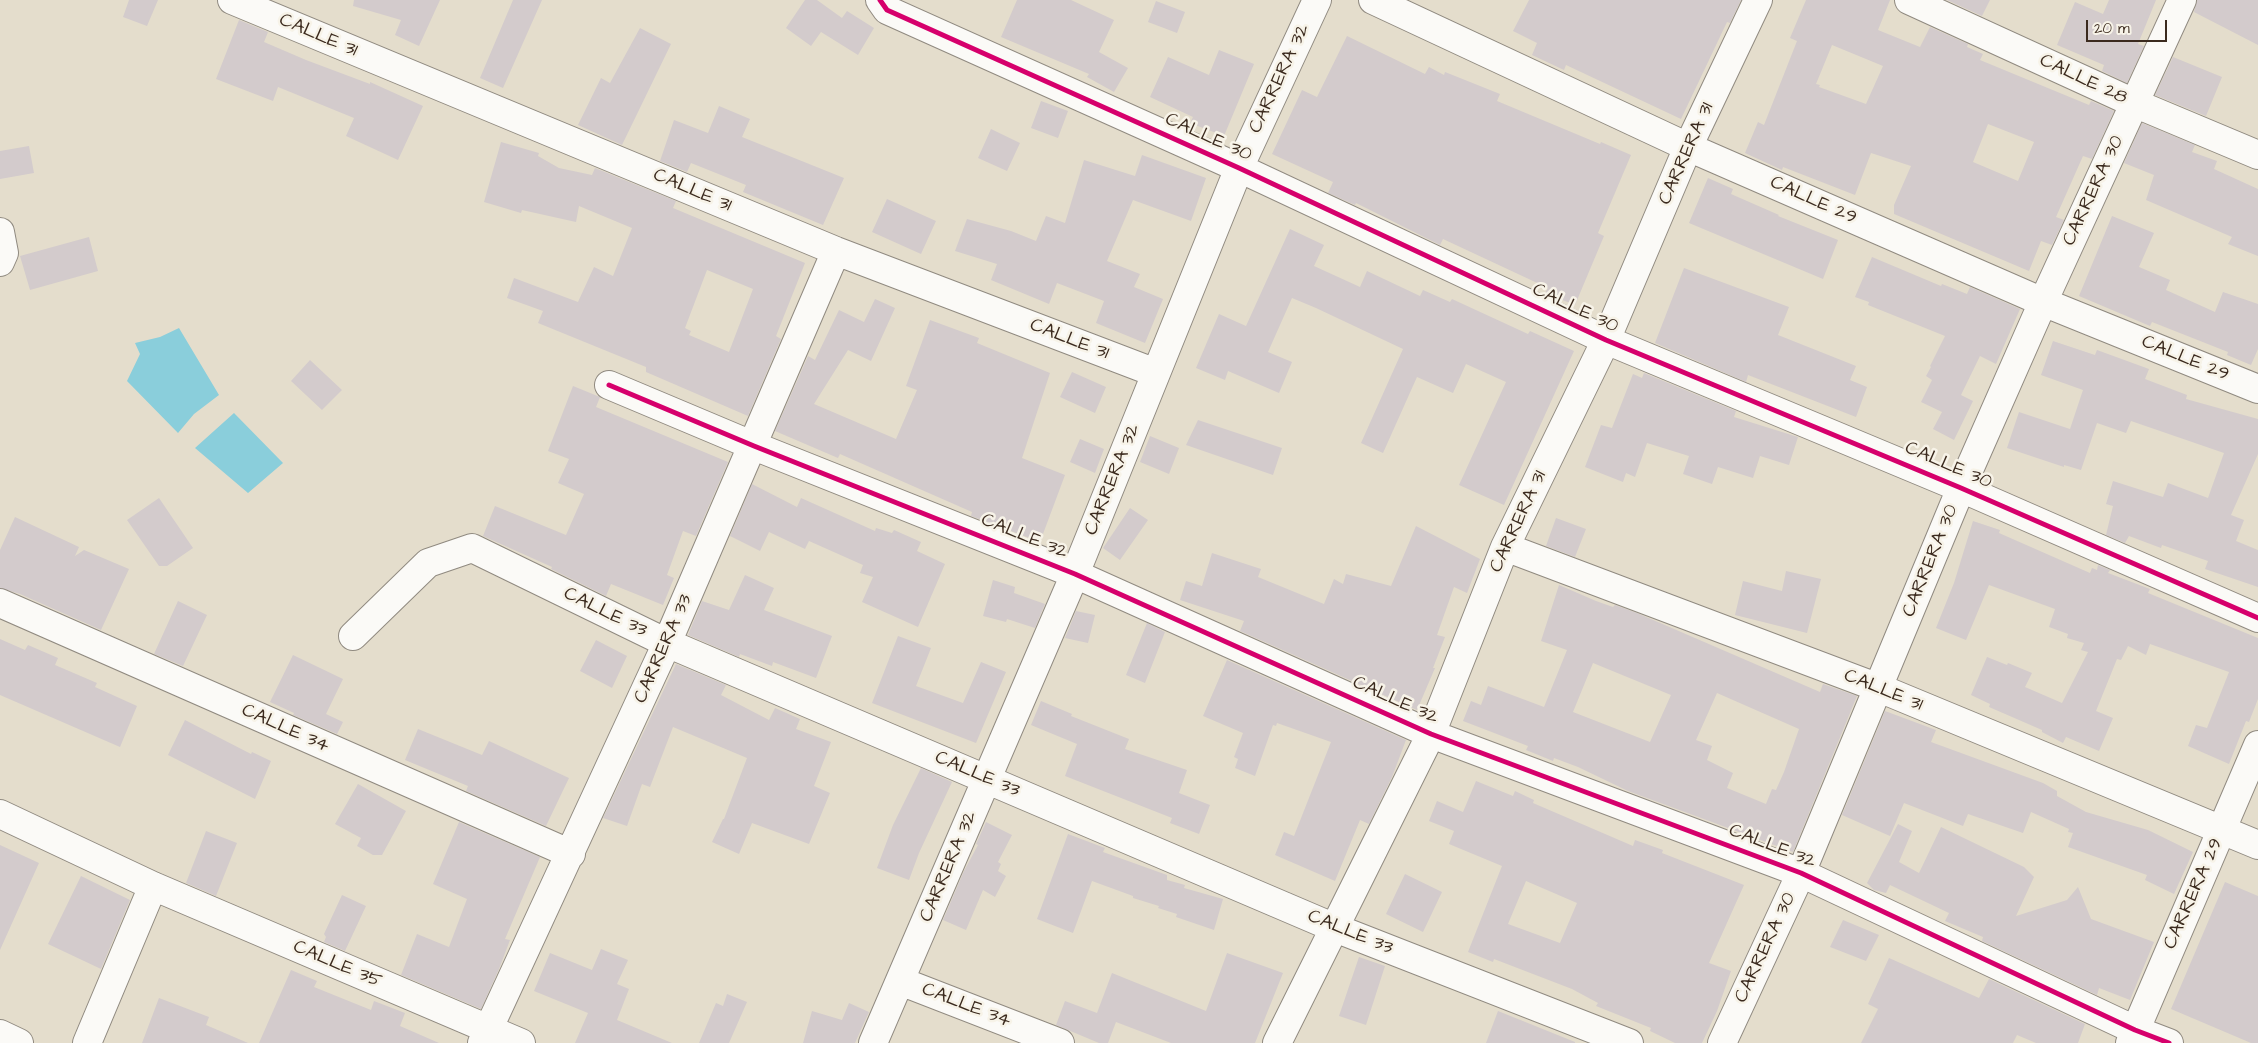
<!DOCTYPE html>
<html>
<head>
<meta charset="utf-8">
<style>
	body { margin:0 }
	#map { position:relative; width:2258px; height:1043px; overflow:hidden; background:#e4ddcc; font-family:"Architects Daughter",sans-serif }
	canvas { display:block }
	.scale { position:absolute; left:2086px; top:20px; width:81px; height:22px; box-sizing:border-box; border:2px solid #3b2a1e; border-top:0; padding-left:6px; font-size:15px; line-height:18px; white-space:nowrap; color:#3b2a1e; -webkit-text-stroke:4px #f7f3e8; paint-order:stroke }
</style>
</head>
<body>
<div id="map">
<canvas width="2258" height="1043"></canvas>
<div class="scale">20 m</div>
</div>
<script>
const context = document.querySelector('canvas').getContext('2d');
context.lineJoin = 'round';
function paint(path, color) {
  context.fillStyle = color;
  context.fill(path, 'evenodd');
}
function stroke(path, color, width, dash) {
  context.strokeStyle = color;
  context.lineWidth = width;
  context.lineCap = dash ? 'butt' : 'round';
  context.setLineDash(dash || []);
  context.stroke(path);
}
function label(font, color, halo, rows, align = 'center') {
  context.font = font + ' "Architects Daughter",sans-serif';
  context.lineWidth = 5;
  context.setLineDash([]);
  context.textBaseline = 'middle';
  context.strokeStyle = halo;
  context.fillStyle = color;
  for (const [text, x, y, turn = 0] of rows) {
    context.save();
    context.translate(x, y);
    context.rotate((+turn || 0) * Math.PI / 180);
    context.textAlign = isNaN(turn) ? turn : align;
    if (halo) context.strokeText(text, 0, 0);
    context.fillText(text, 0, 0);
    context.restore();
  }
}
paint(new Path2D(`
	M179,328L219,395L194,414L178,433L127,381L140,354L135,343L160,337Z
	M234,413L283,463L248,493L195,448Z`), '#8acedb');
paint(new Path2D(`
	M129,0H158L147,26L123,17Z
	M354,0H440L419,46L395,35L401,20L353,6Z
	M513,0H542L503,88L480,78Z
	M805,0H817L842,18L847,11L874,28L858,55L821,32L811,46L786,28Z
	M1017,0H1071L1114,20L1099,52L1128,68L1114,92L1087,77L1089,74L1001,37Z
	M1529,0H1741L1730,23L1727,22L1681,119L1566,65L1564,70L1532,55L1537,43L1513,31Z
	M1806,0H1890L1878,30L1920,47L1930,27L1968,44L1967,47L1983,54L1980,60L2089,105L2091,101L2114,111L2092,159L2083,156L2056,217L2064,220L2052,245L2041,241L2029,271L1894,214V205L1911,166L1871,153L1855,195L1783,167L1782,170L1745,153L1758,122L1764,125L1797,41L1790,38ZM1832,45L1883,66L1866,104L1819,87L1820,85L1816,84ZM1988,124L2034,142L2018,181L1973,162Z
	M1947,0H1990L1982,16Z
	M2109,0H2156L2138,44L2144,46L2127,83L2102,71L2104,65L2057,45L2075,2L2103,14Z
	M2197,0H2258V45L2194,12Z
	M1156,1L1185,12L1177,33L1148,22Z
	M239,20L268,32L264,42L306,60L370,84V82L423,106L398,160L346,136L354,118L278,87L273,101L216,79Z
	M640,28L671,44L622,145L578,125L601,78L610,83Z
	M1347,36L1425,74L1429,67L1444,75L1445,72L1500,94L1497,101L1600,144L1601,142L1631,155L1598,233L1604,236L1575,305L1545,293L1548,288L1443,239L1440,245L1356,203L1355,205L1328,193L1333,182L1272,154L1302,90L1317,97Z
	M1219,50L1254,64L1224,136L1190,123L1193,117L1150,97L1168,57L1209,75Z
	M2173,57L2222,77L2206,116L2155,95Z
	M1041,101L1068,111L1058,138L1031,128Z
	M719,106L750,119L742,137L844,178L823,225L743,192L746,185L691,163L687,172L660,161L674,120L708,133Z
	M2142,123L2195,145L2192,152L2217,161L2214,169L2258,189V256L2228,244L2232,237L2146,200L2154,175L2124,163Z
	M991,129L1020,143L1007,171L978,158Z
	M501,142L539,153L538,156L559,168L592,175L595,168L676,201L673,208L805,263L776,336L781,339L748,416L646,372V367L538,323L543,311L507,298L514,278L578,302L594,267L613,276L632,228L579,206L576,222L522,210L521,213L484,202ZM707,270L753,289L729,352L689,335L691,331L685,328Z
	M29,146L34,173L0,179V151Z
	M1142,155L1206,178L1191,221L1133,200L1107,261L1140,274L1134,287L1163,299L1145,343L1096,323L1104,301L1057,283L1049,304L991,280L997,264L955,251L967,219L1011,231L1036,241L1046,216L1065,223L1084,160L1135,176Z
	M1708,178L1733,189L1731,194L1779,215L1778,216L1838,240L1823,279L1689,223Z
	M887,199L936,221L921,254L872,232Z
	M2112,216L2154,233L2139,267L2170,280L2166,290L2215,312L2223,292L2258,304V349L2251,365L2227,355L2228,352L2152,322L2150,326L2079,296Z
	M1290,229L1324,245L1314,266L1360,287L1367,271L1420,296L1423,290L1450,302L1452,299L1528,334L1530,331L1574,351L1504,505L1459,485L1506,382L1466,364L1453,393L1417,377L1383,453L1361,443L1403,349L1316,308L1292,298L1268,352L1292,362L1279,393L1228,371L1225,380L1196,368L1219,314L1246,326Z
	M89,237L98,271L30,290L20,256Z
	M1872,257L1941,286L1942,284L1967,294L1970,287L2020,309L1996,364L1980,356L1961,395L1973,401L1954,440L1933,429L1942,412L1921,402L1932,380L1926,376L1931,367L1930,366L1945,336L1868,305L1869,302L1855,297Z
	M1684,268L1789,307L1778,335L1856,366L1850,380L1867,387L1856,417L1748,375L1746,382L1655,343Z
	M875,299L895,308L871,361L848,350L814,404L896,439L917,390L906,386L930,320L979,338L977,343L1050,373L1022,458L1065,475L1040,542L971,516L972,512L840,454L838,458L775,431L808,356L815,360L839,310L864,322Z
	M2053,341L2095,355L2097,350L2149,369L2145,379L2187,395L2186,399L2258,419V454L2231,515L2244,520L2236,541L2258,550V587L2205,569L2208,561L2162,545L2161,548L2129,536L2125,543L2106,535L2113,506L2106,504L2113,481L2163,497L2168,483L2208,498L2224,453L2131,421L2126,433L2097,423L2081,470L2064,465V467L2007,448L2019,412L2070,429L2083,390L2041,375Z
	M310,360L342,390L322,410L291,381Z
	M1072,372L1106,387L1095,413L1060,397Z
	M1644,373L1736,411L1734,417L1798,437L1789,465L1760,456L1753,478L1718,467L1712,484L1683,474L1689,456L1647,443L1635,477L1626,473L1623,482L1585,467L1601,425L1612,428L1633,374L1642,378Z
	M573,386L600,397L596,407L728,462L696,536L683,531L667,575L674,578L663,605L611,584L606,596L551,569L552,567L483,536L495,506L566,535L584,494L558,483L569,459L548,451Z
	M1198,420L1282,448L1273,475L1186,445Z
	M1150,436L1179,448L1169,474L1140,462Z
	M1080,439L1104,449L1095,473L1070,462Z
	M752,484L797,507L801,498L875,531L876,528L892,533L894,530L921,542L917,551L945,564L918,627L862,602L873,577L860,573L863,565L809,541L805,549L769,532L760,551L730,536Z
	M159,498L193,548L167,566H159L127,520Z
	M1130,508L1148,520L1120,560L1103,548Z
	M15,517L79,547L75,556L84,550L129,569L101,630L20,594L0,588V550Z
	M1556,518L1586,529L1575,557L1546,546Z
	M1973,521L2000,530L1999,533L2090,573L2092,568L2097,570L2098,565L2110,570L2108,573L2150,589L2148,593L2258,638V699L2249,722L2246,721L2229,764L2188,746L2196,725L2207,728L2229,672L2150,644L2146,655L2128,646L2121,660L2117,659L2096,711L2113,718L2099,751L2066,737L2063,743L2042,732V730L1989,707L1990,704L1971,695L1987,657L2007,665L2008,663L2032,673L2025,687L2062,703L2088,652L2081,650L2084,643L2067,638L2068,634L2049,627L2055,609L1989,585L1966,640L1936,628L1954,583Z
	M1416,526L1480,559L1467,593L1454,587L1437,635L1445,637L1433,668H1435L1417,710L1240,631L1244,621L1180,600L1186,581L1202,586L1212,553L1261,569L1258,577L1324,604L1334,579L1343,584L1346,574L1391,586Z
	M1786,571L1821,579L1807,633L1735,615L1743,581L1782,591Z
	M745,575L774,588L764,610L832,636L816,678L773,662L772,666L740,654L739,657L688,635L702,601L729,610Z
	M993,580L1015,587L1014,593L1045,604L1035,628L1007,619L1006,622L983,616Z
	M1559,585L1596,601L1613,607L1615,605L1637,613L1820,692L1823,684L1857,696L1793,852L1628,791L1578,767L1554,758L1553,761L1526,750L1528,746L1463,721L1471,701L1481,705L1488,686L1544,707L1567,650L1541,641ZM1593,663L1671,695L1650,742L1573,712ZM1717,693L1799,729L1784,772L1776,790L1772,789L1766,804L1727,788L1733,773L1707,760L1712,746L1696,740Z
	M178,601L207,615L183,666L154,654Z
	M1076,611L1095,615L1088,643L1065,638Z
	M1147,623L1165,632L1145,683L1126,675Z
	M898,636L931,648L916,686L963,703L981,662L1006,672L976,743L872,703Z
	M0,639L25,650L28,645L58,658L55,665L97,683L95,687L137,706L120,747L0,695Z
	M596,640L627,656L612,688L580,671Z
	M293,655L343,679L326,714L343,722L337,734L293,715L294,713L270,702Z
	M1227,660L1406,740L1392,777L1369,824L1360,820L1335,881L1275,855L1284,832L1294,836L1331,742L1277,723L1276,726L1273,725L1255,776L1235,768L1238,759L1234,757L1243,733L1203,716Z
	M676,664L726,685L721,695L769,720L775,708L800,719L796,729L831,742L814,786L830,793L809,844L752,823L739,854L712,842L723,819H724L747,758L673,727L650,787L642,784L627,826L603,818Z
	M1041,701L1072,714L1071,716L1129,739L1125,749L1187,770L1179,793L1210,805L1199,834L1170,823L1172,818L1065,776L1077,744L1031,725Z
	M1885,711L1936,730L1931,742L2043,783L2057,791V796L2086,812L2148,830L2193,852L2174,894L2145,880L2147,875L2068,847L2073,833L2068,832L2069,829L2031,812L2023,833L1968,814L1963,826L1904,803L1890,836L1842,815Z
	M185,720L251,754L252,752L271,761L255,799L168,755Z
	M418,729L482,755L489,741L569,778L546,826L466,791L468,786L405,760Z
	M921,768L952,782L919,853L909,880L877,868L893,825Z
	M1476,781L1513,796L1515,791L1534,800L1533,803L1633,846L1635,840L1663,850L1662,853L1744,885L1709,963L1731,971L1717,1011L1702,1043H1675L1650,1031L1651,1028L1596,1006L1598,1003L1572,989L1494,959L1493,962L1468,952L1502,866L1449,844L1454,831L1429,821L1437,801L1463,812ZM1526,881L1577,903L1560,943L1508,924Z
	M358,784L406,811L382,855H373L357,846L361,838L335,824Z
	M459,822L540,857L505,939L510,940L499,969L481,1009L401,975L417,934L449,947L467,899L433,884Z
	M986,822L1012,835L998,862L1001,864L998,871L1006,876L995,897L983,890L966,930L943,920L964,871L978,845L976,844Z
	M1898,824L1912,831L1899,862L1919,873L1941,827L2024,867L2034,877L2016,916L2067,900L2078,887L2091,919L2154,942L2130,1000L2099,988L2097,995L1982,941L1983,937L1945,921L1949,913L1890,885L1886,893L1874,890L1867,883Z
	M206,831L237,843L216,896L186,883Z
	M1068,834L1105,848L1103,852L1167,875V880L1185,885L1184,888L1223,899L1214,930L1176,917L1177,914L1158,908L1159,906L1133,898V896L1092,881L1073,933L1037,919Z
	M0,845L39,863L0,950Z
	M1405,874L1442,892L1423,932L1386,914Z
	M81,876L130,900L101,969L48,944Z
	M2225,882L2258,896V1043H2251L2171,1009Z
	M342,895L366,906L345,951L324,942L326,937L324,934Z
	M1843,920L1879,935L1866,961L1830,947Z
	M601,949L628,960L617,984L629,989L617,1020L672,1043H575L588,1013L534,991L550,953L592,970Z
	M1227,953L1283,973L1255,1043H1171L1116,1022L1108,1043H1099L1056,1025L1065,1001L1097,1013L1112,973L1206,1011Z
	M1359,957L1385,966L1366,1025L1339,1016Z
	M1889,958L1979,998L1989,979L2085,1024L2078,1043H2036L2017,1035L2013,1043H1861L1878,1009L1868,1004Z
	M291,970L317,981L314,987L371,1010L374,1001L405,1013L400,1026L439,1043H259Z
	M727,994L747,1002L729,1043H699L716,1003L723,1006Z
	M159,998L209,1017L206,1025L248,1043H142Z
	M849,1003L869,1012L855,1043H803L812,1011L842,1020Z
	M1498,1011L1575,1042V1043H1486Z`), '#d3cbcc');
const minor = new Path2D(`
	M232,0L836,251L1156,373
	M880,0L887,10L1239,168L1606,340L1961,488L2258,618
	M1373,0L1688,147L2043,302L2258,389
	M1909,0L2134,103L2258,155
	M0,232L4,253L0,262
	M609,385L754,446L1075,574L1431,734L1801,873L2135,1030L2169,1043
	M1505,547L1879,688L2258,845
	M0,603L571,854
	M353,636L428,563L472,548L667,643L1335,928L1629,1043
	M0,814L153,886L521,1043
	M900,981L1060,1043
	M0,1034L19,1043
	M87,1043L153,886
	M482,1043L667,643L836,251
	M873,1043L1075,574L1239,168L1317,0
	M1277,1043L1431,734L1505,547L1606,340L1688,147L1758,0
	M1722,1043L1801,873L1961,488L2043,302L2182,0
	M2130,1043L2258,745`);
stroke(minor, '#908a80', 30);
stroke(minor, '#fbfaf7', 28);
stroke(new Path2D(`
	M880,0L887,10L1239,168L1606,340L1961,488L2258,618
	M609,385L754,446L1075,574L1431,734L1801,873L2135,1030L2169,1043`), '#d6006c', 5);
label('19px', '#3b2a1e', '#f7f3e8', [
	["CALLE 31",318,36,23],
	["CARRERA 32",1280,79,-65],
	["CALLE 28",2083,80,25],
	["CALLE 30",1208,138,24],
	["CARRERA 31",1687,154,-66],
	["CALLE 31",692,191,23],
	["CARRERA 30",2094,191,-65],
	["CALLE 29",1813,201,24],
	["CALLE 30",1575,309,25],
	["CALLE 31",1069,340,21],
	["CALLE 29",2185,359,22],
	["CALLE 30",1948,466,23],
	["CARRERA 32",1113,480,-68],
	["CARRERA 31",1519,522,-65],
	["CALLE 32",1024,537,22],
	["CARRERA 30",1931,561,-68],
	["CALLE 33",605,613,26],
	["CARRERA 33",664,649,-66],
	["CALLE 31",1883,691,22],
	["CALLE 32",1395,701,24],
	["CALLE 34",285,729,24],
	["CALLE 33",977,775,23],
	["CALLE 32",1772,847,21],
	["CARRERA 32",949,867,-67],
	["CARRERA 29",2194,894,-66],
	["CALLE 33",1350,933,22],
	["CARRERA 30",1766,948,-65],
	["CALLE 35",337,965,23],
	["CALLE 34",966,1006,21]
]);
</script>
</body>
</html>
